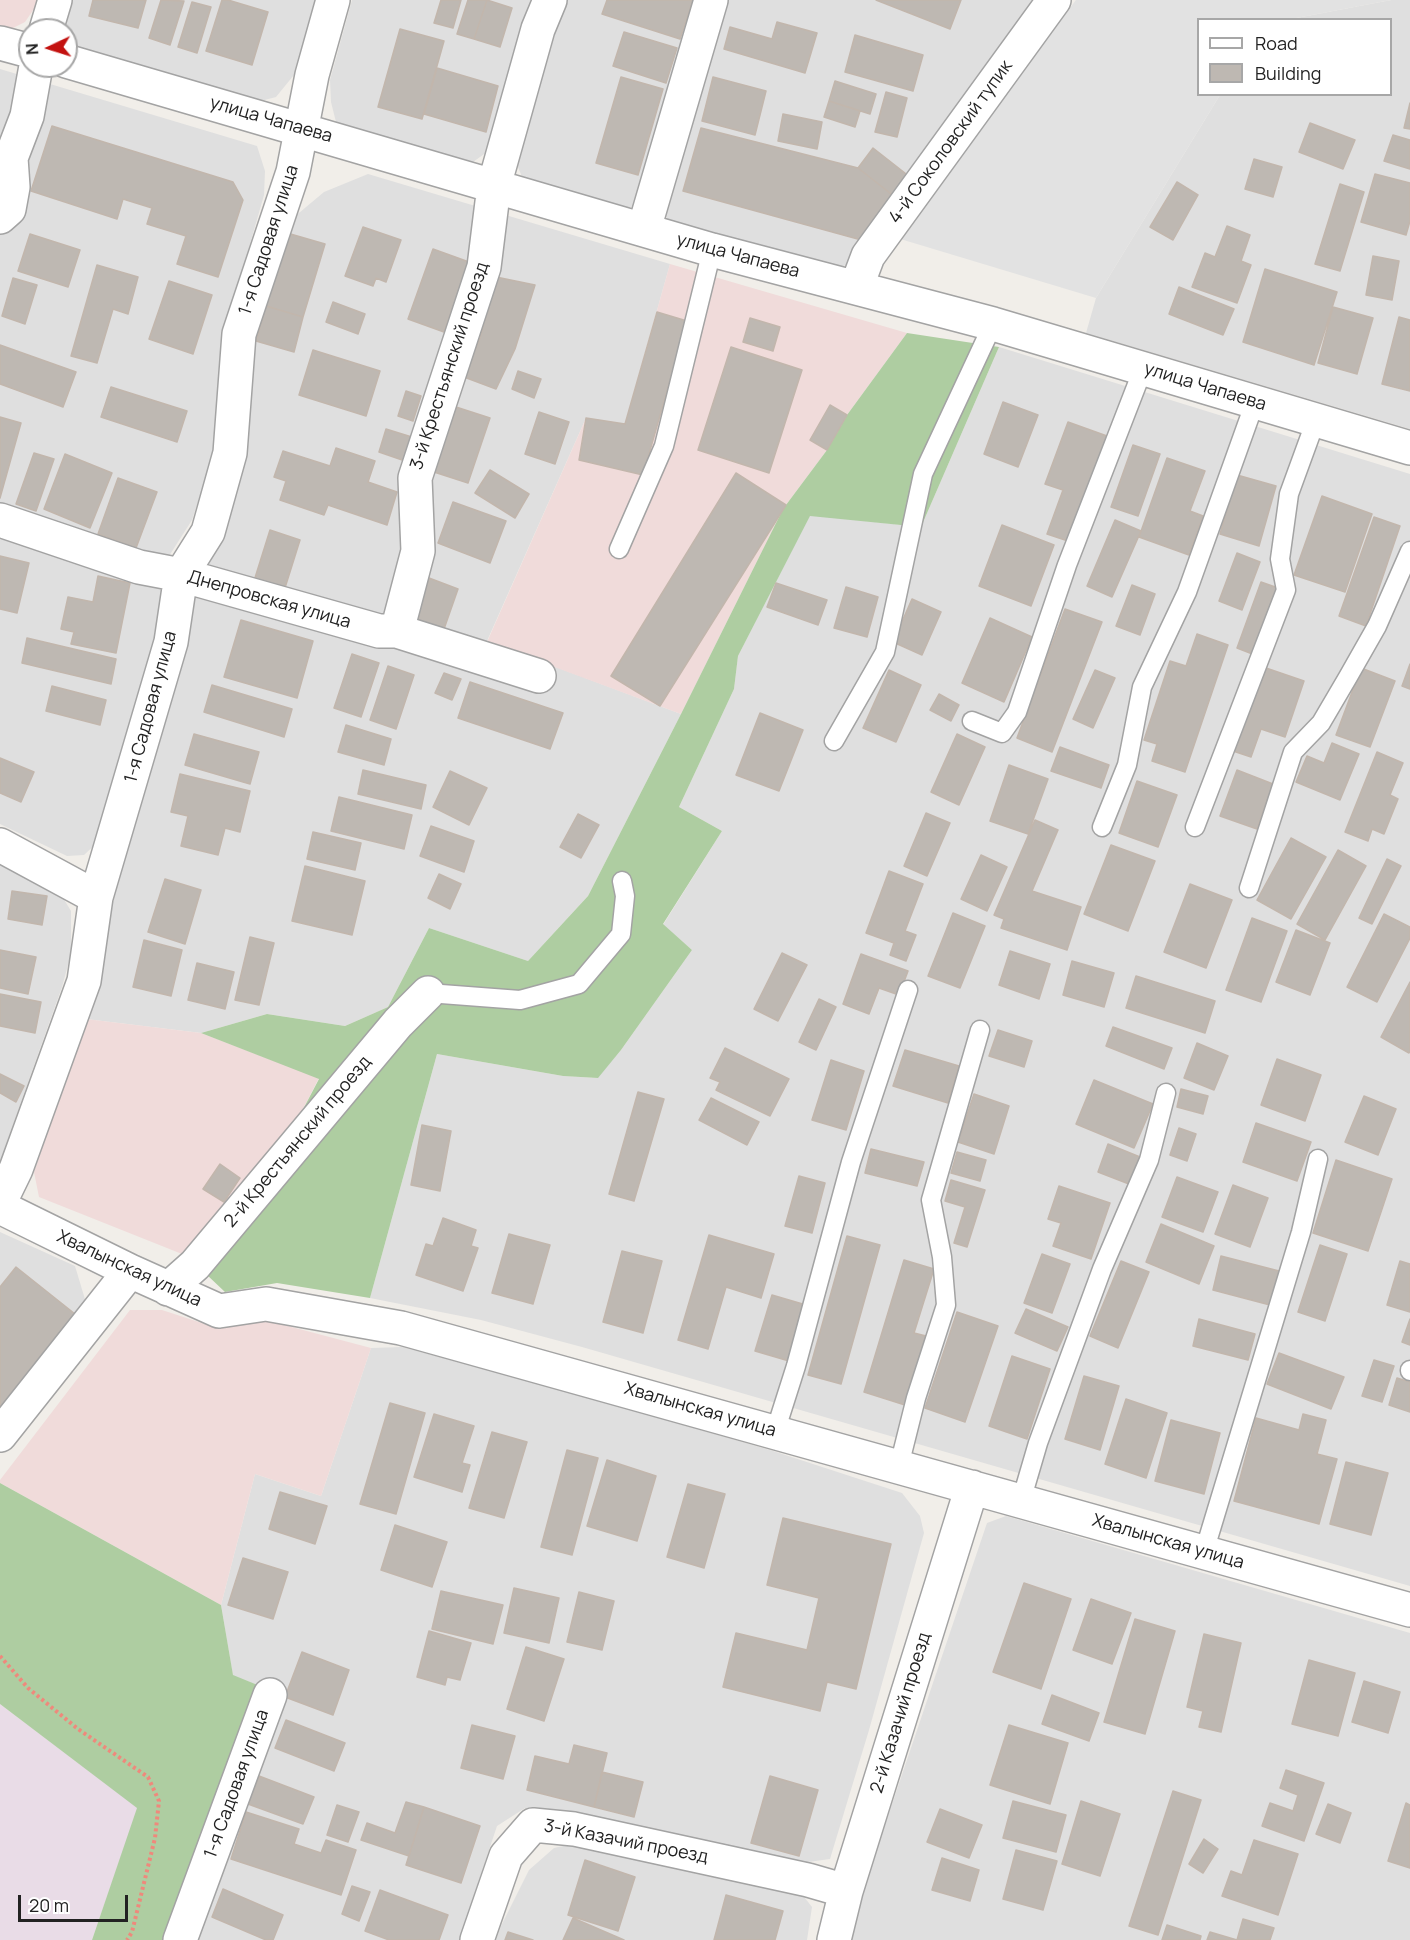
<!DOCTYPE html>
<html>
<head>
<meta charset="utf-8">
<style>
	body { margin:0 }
	#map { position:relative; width:1410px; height:1940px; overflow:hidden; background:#f1eee9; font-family:Manrope,sans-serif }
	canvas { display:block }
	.legend { position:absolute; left:1197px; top:18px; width:195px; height:78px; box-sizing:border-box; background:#fff; border:2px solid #a7a7a7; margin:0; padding:8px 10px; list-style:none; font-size:18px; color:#222 }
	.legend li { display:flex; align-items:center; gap:12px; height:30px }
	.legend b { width:30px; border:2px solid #a7a7a7 }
	.north { position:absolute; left:18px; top:18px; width:60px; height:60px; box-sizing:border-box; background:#fff; border:2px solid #a7a7a7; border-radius:50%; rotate:266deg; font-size:16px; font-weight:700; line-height:24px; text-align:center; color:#222 }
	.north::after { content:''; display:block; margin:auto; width:21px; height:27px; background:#c31210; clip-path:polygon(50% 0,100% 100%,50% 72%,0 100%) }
	.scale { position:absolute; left:18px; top:1895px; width:110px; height:27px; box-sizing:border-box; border:3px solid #222; border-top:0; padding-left:8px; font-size:18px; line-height:21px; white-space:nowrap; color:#222; -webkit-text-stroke:4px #fff; paint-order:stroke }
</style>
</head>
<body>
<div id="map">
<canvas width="1410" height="1940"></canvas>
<ul class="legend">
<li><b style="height:8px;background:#fff"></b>Road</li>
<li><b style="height:16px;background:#beb8b2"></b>Building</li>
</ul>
<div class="north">N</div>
<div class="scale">20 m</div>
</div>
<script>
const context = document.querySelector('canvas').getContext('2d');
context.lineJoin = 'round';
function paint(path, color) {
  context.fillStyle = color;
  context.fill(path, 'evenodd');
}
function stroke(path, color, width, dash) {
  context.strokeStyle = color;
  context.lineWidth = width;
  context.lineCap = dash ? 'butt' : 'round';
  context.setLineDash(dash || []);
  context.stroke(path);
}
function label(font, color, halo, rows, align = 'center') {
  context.font = font + ' Manrope,sans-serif';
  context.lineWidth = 4.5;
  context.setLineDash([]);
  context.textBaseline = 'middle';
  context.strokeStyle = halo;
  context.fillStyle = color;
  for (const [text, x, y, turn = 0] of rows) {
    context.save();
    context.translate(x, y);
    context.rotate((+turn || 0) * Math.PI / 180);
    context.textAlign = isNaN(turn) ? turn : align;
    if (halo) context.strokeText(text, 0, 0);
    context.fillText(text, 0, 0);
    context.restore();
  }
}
paint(new Path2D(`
	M70,0H318L298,70L276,97L257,102L73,46L66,31L67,11Z
	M352,0H540L487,152L473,162L336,122L331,102L330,80Z
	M557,0H701L644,193L634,206L621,210L523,179L517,165Z
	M721,0H1039L851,263L836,269L670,226L665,214Z
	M1391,0H1410V429L1086,333L1096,298L1220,95L1390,94V20L1291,19Z
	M0,69L257,146L265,171L264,195L224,335L217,444L192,520L169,556L159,636L101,839L84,855L67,856L0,824Z
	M368,174L670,264L625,424L586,418L487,641L681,714L588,896L528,961L429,928L388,1007L345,1026L267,1014L201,1033L86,1019L114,898L184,648L191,591L221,538L247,452L248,346L287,223L324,192Z
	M999,347L1410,474V1586L582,1347L481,1320L370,1298L437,1054L563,1076L597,1078L621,1050L692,950L663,925L722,831L679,807L734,689L738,656L810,515L921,527Z
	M0,858L57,888L71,911V954L62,987L0,1161Z
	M0,1232L75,1266L87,1306L0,1416Z
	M402,1347L566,1391L770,1450L902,1493L920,1516L924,1533L869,1730L830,1859L801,1863L573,1814L525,1808L497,1826L459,1940H191L278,1693L233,1676L221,1605L255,1474L321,1496L371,1348Z
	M1006,1516L1410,1633V1940H850L862,1893L987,1523Z
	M577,1843L801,1893L812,1907L807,1940H496L501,1926L529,1870L554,1848Z`), '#dfdfdf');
paint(new Path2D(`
	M0,0H40L25,22L11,29L0,26Z
	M670,264L907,333L847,415L827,450L783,509L681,714L487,642L586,418L625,424Z
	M86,1019L201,1033L319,1078L289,1136L187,1256L39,1197L34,1172Z
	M130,1310H162L211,1326L269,1321L371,1348L321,1496L255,1474L221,1605L0,1483V1480Z`), '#f0dbda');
paint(new Path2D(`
	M0,1704L138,1808L92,1940H0Z`), '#e9dce7');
paint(new Path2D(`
	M907,333L999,347L921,527L810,516L738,656L734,689L679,807L722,831L663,924L692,950L621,1050L598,1078L563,1076L437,1054L370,1298L277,1283L225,1292L187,1256L289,1136L319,1079L201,1033L267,1014L345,1026L388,1007L429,928L528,961L588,896L681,714L783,509L827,450L847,415Z
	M0,1483L221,1605L233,1675L260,1686L170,1940H92L137,1808L0,1704Z`), '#aecda1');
paint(new Path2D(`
	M1076,0H1391L1291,19L1198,20V94L1220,95L1096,298L897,238Z`), '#e2e2e2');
const building = new Path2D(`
	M93,0H146L138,28L89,16Z
	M161,0L184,1L170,45L149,38Z
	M222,0H228L268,12L252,65L206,51Z
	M441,0H461L453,28L434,23Z
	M468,0H487L474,39L457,34Z
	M487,0L512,8L500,47L474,39Z
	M607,0H693L680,39L602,14Z
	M876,0H961L950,29Z
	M192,2L211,7L197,53L178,47Z
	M777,22L817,33L805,73L724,49L730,27L772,39Z
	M400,29L444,41L422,119L378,107Z
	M624,32L677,48L666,83L613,66Z
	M855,35L923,55L913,91L845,72Z
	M437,68L498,86L486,132L424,114Z
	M621,77L663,89L638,175L596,163Z
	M713,77L766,91L755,135L702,121Z
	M835,81L876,94L870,114L829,101Z
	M886,92L907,98L897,137L875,132Z
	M829,101L860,111L855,127L824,117Z
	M1410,103V129L1404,128Z
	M783,114L822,122L817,149L778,141Z
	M1310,123L1355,140L1343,169L1299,152Z
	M52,126L233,182L243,200L218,277L177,264L186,236L147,224L152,208L123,199L117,219L31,191Z
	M701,128L858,168L895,197L865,241L683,191Z
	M1393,135L1410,140V169L1384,161Z
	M873,148L910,177L895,197L858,168Z
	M1254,159L1282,167L1273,197L1245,189Z
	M1375,174L1410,183V221L1406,235L1361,222Z
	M1177,182L1198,195L1173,240L1150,227Z
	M1340,184L1364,192L1340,271L1315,264Z
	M1227,226L1250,235L1241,261L1251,265L1237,303L1192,287L1205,253L1215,257Z
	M363,227L401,240L386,282L376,278L373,286L345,276Z
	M287,233L325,244L303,317L266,306Z
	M30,234L80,250L68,287L18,271Z
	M433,249L469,262L444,332L408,319Z
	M1373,256L1399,261L1392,300L1366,295Z
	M97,265L138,277L128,314L113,309L97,363L71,356Z
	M1265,269L1337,292L1314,365L1243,342Z
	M496,277L535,285L515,349L496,389L464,377L480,338Z
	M13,278L37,285L25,324L2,316Z
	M169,281L212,295L193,354L149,339Z
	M1179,287L1234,309L1223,335L1169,314Z
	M333,302L365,314L358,334L326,322Z
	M266,306L303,317L294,352L256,341Z
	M1333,307L1373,318L1357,374L1318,363Z
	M657,312L687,321L643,475L579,460L586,418L625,424Z
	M1399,317L1410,320V391L1382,384Z
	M750,318L780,327L773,351L743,342Z
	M0,345L76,372L63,407L0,384Z
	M731,347L802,370L769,473L698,450Z
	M313,350L380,371L366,416L299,395Z
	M518,371L541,379L534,398L512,389Z
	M111,387L187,411L177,442L101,417Z
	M406,391L421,396L413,421L398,416Z
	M1003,402L1038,415L1018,467L984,454Z
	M830,405L847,415L827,450L810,440Z
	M456,407L490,418L468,483L434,472Z
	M539,412L569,422L555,464L525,454Z
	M0,417L21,423L0,498Z
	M1068,422L1107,436L1068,541L1047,534L1063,490L1045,484Z
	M386,429L415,438L408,462L379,452Z
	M1133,445L1160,454L1138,516L1111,507Z
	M336,448L375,461L368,482L397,492L387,525L328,505L324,515L280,500L286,481L274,477L283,451L330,466Z
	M34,453L54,459L36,511L16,504Z
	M65,454L112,473L90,528L44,509Z
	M1167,458L1205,471L1190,511L1203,516L1189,555L1139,537Z
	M490,470L529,494L515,518L475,493Z
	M736,473L786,505L660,706L611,676Z
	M1237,475L1276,486L1259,546L1220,534Z
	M118,478L157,492L136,548L98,534Z
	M1322,496L1372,514L1345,592L1294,575Z
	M453,502L506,521L490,563L438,543Z
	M1374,517L1400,526L1366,626L1339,616Z
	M1115,520L1141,531L1112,597L1087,586Z
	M1002,525L1054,545L1031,606L979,586Z
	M270,530L300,540L284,591L254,581Z
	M1237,553L1260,562L1242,610L1219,601Z
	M0,556L29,563L17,613L0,609Z
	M98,576L130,583L116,653L71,644L74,632L61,629L68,597L93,602Z
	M429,578L458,589L444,629L415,619Z
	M1261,582L1278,588L1255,655L1237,648Z
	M776,583L827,600L818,625L767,607Z
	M1132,585L1155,594L1140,635L1116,626Z
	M846,587L878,597L867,637L834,628Z
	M912,599L941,612L922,655L893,642Z
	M1065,609L1102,622L1052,752L1017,738Z
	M990,618L1032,637L1004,702L962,683Z
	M241,620L313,641L297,698L224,677Z
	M1197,634L1228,645L1185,772L1152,761L1157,744L1144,740L1170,661L1186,666Z
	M27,638L116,659L111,684L22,663Z
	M352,654L379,663L361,717L334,708Z
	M1410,664V689L1402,686Z
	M388,666L414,675L396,729L370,720Z
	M1263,667L1304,681L1285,737L1261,729L1251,757L1233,751Z
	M1361,668L1395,681L1370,747L1336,735Z
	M889,670L921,685L896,742L863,728Z
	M1095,670L1115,678L1093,728L1073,719Z
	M444,673L461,679L452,700L435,693Z
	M470,682L563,713L550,749L458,718Z
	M212,685L292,709L284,737L204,712Z
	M52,686L106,700L100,725L46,711Z
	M939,694L959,705L951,721L930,710Z
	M760,713L803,730L779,791L736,775Z
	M346,725L391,739L384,765L338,752Z
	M194,734L259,752L250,784L185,765Z
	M957,734L985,747L959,805L931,792Z
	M1332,743L1359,754L1340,800L1296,782L1307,756L1324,763Z
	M1060,747L1109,765L1101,788L1051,771Z
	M1377,752L1403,763L1390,795L1398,799L1384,834L1372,829L1368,841L1345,832Z
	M0,758L34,772L21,802L0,793Z
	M1009,765L1048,779L1028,834L990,821Z
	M363,770L426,785L421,809L358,794Z
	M1237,770L1273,784L1257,829L1220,816Z
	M450,771L487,788L469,825L433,807Z
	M180,774L250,791L240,832L225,828L218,855L181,846L188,816L171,812Z
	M1137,781L1177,795L1158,847L1119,833Z
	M339,797L412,815L404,849L331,831Z
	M926,813L950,823L927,876L904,866Z
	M578,814L599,825L581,858L560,847Z
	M1035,820L1058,830L1032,891L1081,907L1067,950L1001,928L1004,919L994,915Z
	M431,826L474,841L464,872L420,856Z
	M313,832L361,843L355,870L307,859Z
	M1291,838L1326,857L1291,919L1257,900Z
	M1111,845L1155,861L1128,931L1084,914Z
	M1338,850L1366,866L1325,940L1297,924Z
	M981,855L1007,867L987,911L961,899Z
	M1387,859L1401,866L1372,924L1359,918Z
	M305,866L365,881L352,935L292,921Z
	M889,871L923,884L905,931L916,935L906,961L890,955L894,943L866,933Z
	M439,874L461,884L450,909L428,898Z
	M165,879L201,890L185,944L148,932Z
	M1190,884L1232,900L1206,968L1164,952Z
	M12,891L47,896L42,925L8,919Z
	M953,913L985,926L960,988L928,976Z
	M1384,914L1410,927V938L1377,1002L1347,987Z
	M1252,918L1287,931L1261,1002L1226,990Z
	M1296,930L1330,943L1310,995L1276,982Z
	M250,937L274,943L259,1005L235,1000Z
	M144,940L182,950L171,996L133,987Z
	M0,950L36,957L28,994L0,988Z
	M1010,951L1050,964L1039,999L999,985Z
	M782,953L807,965L778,1021L754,1009Z
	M861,954L908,971L899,995L879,988L869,1014L843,1004Z
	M1072,961L1114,973L1104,1007L1063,995Z
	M197,963L234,972L225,1009L188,1000Z
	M1136,976L1215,1001L1205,1033L1126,1008Z
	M1410,982V1051L1409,1053L1381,1037Z
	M0,994L41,1002L35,1033L0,1026Z
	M819,999L836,1007L816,1050L799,1042Z
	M1113,1027L1172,1048L1164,1069L1106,1046Z
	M998,1030L1032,1041L1024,1067L989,1056Z
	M1197,1043L1228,1056L1214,1090L1184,1078Z
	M725,1048L789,1079L770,1116L716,1090L720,1082L710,1078Z
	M905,1050L959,1066L948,1103L893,1086Z
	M1277,1059L1321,1075L1305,1121L1261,1105Z
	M831,1060L864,1071L846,1130L812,1120Z
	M0,1074L24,1086L16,1102L0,1093Z
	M1094,1080L1153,1104L1134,1148L1076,1124Z
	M1181,1089L1208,1096L1203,1114L1177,1107Z
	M638,1092L664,1099L634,1201L609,1194Z
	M974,1094L1009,1106L994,1154L958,1142Z
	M1364,1096L1396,1109L1378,1155L1345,1142Z
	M711,1098L759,1122L747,1145L699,1120Z
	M1256,1123L1311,1142L1297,1181L1243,1162Z
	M422,1125L451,1131L440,1191L411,1185Z
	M1179,1128L1196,1134L1187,1161L1170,1155Z
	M1108,1144L1140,1157L1129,1184L1098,1172Z
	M871,1149L924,1162L917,1186L865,1173Z
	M957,1152L986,1160L980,1181L951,1173Z
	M1336,1160L1392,1179L1368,1251L1313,1233Z
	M220,1164L240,1178L224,1202L203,1189Z
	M799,1176L825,1183L812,1233L785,1226Z
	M1177,1177L1218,1192L1203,1232L1162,1217Z
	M951,1180L985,1190L967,1247L954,1243L965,1207L945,1201Z
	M1233,1185L1268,1198L1250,1247L1215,1234Z
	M1059,1186L1110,1203L1091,1259L1053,1246L1061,1223L1048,1219Z
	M443,1218L476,1230L471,1246L478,1248L463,1291L416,1275L426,1244L433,1246Z
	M1161,1224L1214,1246L1199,1284L1146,1262Z
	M509,1234L550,1245L533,1304L492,1293Z
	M709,1235L774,1254L761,1298L726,1287L708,1349L678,1340Z
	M847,1236L880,1245L841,1384L808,1375Z
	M1320,1245L1347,1254L1325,1321L1298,1312Z
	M622,1251L662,1261L643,1333L603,1322Z
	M1042,1254L1070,1264L1052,1313L1024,1303Z
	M1221,1256L1279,1271L1270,1305L1213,1290Z
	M904,1260L934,1269L914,1333L926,1336L905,1405L864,1392Z
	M1121,1261L1149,1272L1118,1348L1090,1336Z
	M1400,1261L1410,1264V1312L1387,1305Z
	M16,1267L75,1314L0,1408V1287Z
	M772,1295L806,1305L789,1361L755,1351Z
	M1026,1309L1068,1327L1057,1351L1015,1333Z
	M957,1312L998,1326L965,1422L925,1408Z
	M1199,1319L1255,1334L1248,1360L1193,1346Z
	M1410,1319V1345L1402,1342Z
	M1279,1353L1344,1377L1331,1409L1267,1384Z
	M1012,1356L1050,1369L1027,1439L989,1426Z
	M1374,1360L1394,1366L1382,1402L1362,1396Z
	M1084,1376L1119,1386L1100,1450L1065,1439Z
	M1397,1378L1410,1382V1412L1389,1405Z
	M1126,1399L1167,1413L1146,1478L1105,1464Z
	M390,1403L425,1413L396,1514L360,1504Z
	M434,1414L474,1426L462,1463L470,1465L462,1492L414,1477Z
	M1303,1414L1326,1420L1317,1454L1337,1459L1319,1524L1234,1501L1256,1418L1299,1430Z
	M1171,1420L1220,1433L1204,1494L1155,1481Z
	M492,1432L527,1442L504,1518L469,1508Z
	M567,1450L598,1458L572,1555L541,1547Z
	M607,1460L656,1476L637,1541L587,1526Z
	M1346,1462L1388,1473L1371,1535L1330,1524Z
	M688,1484L725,1494L704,1568L667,1557Z
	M280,1492L327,1506L315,1544L269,1529Z
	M783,1518L891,1544L856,1689L827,1682L820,1711L723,1687L736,1633L807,1650L819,1598L767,1585Z
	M395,1525L447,1542L432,1587L381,1570Z
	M243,1558L288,1572L273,1619L228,1605Z
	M1024,1583L1071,1599L1041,1689L993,1672Z
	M514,1588L559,1598L549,1643L504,1633Z
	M441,1591L503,1605L493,1644L432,1629Z
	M579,1592L614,1601L602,1650L567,1642Z
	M1091,1599L1131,1613L1112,1664L1073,1650Z
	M1135,1619L1175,1631L1145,1734L1104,1722Z
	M429,1631L471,1643L460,1680L447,1677L445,1685L417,1677Z
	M1204,1634L1241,1643L1221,1732L1199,1727L1203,1711L1187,1707Z
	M526,1647L564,1659L544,1721L507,1709Z
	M302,1652L349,1670L333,1715L285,1697Z
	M1309,1660L1355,1673L1338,1736L1292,1724Z
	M1364,1681L1400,1692L1388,1733L1352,1722Z
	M1052,1695L1099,1713L1089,1741L1042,1724Z
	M286,1720L345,1743L334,1771L275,1748Z
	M472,1725L515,1736L503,1779L461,1768Z
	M1009,1725L1068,1743L1050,1804L990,1785Z
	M574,1745L607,1753L594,1807L527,1790L535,1756L569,1764Z
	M1286,1770L1324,1783L1304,1841L1262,1826L1270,1803L1293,1811L1298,1795L1280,1788Z
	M602,1772L643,1782L634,1817L594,1807Z
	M259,1776L314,1797L303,1824L248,1804Z
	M770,1776L818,1790L799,1856L751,1843Z
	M1173,1791L1201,1800L1158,1935L1129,1926Z
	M1013,1801L1066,1815L1056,1852L1003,1838Z
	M1081,1801L1120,1814L1100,1876L1062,1864Z
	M406,1802L424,1807L409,1856L361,1840L367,1823L395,1833Z
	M1406,1803L1410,1805V1868L1388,1861Z
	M1328,1804L1351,1813L1340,1843L1316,1834Z
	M337,1805L359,1812L348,1842L327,1835Z
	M424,1807L480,1826L461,1883L406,1865Z
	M940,1809L982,1825L969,1858L927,1842Z
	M246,1812L299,1829L294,1844L321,1853L326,1840L356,1850L341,1895L231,1859Z
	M1204,1839L1218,1849L1203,1873L1189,1864Z
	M1254,1840L1298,1854L1278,1915L1222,1896L1231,1871L1242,1875Z
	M1016,1850L1057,1861L1043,1910L1003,1899Z
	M942,1858L979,1870L970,1901L932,1890Z
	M585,1860L635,1877L618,1931L568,1915Z
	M352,1886L370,1892L359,1921L342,1914Z
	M223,1889L283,1915L273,1940H266L212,1917Z
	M380,1890L448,1915L439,1940H389L365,1931Z
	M726,1895L783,1911L775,1940H714Z
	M573,1918L624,1940H563Z
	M1243,1919L1274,1928L1270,1940H1207L1210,1932L1237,1940Z
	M1167,1925L1201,1936L1200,1940H1162Z
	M508,1932L533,1940H505Z`);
paint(building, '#beb8b2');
stroke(building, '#c2b6ac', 1.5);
const lane = new Path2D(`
	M619,549L664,446L712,250
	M972,721L1002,733L1017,712L1067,565L1143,369
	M834,741L885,652L923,474L993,324
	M1102,827L1127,765L1142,687L1187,592L1255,402
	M1195,827L1286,590L1280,559L1289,494L1316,420
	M1249,888L1293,752L1321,723L1348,677L1377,626L1410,551
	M428,993L520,1000L579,984L621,934L625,896L622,881
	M1410,1370V1371
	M775,1432L796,1366L851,1162L908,990
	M899,1466L916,1398L946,1305L942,1257L931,1200L980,1030
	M1021,1501L1038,1443L1102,1269L1149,1160L1166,1093
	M1204,1552L1301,1232L1318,1159`);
const street = new Path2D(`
	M46,30L55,0
	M0,43L30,51
	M66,61L712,250L993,324L1410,448
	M0,217L9,209L13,187L11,158L27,116L36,66
	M644,229L711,0
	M856,288L868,256L1054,0
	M0,520L139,567L181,575L379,631H397L539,676
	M397,631L418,551L415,478L484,267L494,186L538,29L550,0
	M0,845L96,897
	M0,1202L16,1169L84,981L96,897L171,642L181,575L208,532L230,453L239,334L293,172L312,75L333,0
	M0,1207L130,1271L219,1311L266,1304L401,1328L1410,1610
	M168,1289L195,1265L398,1023L428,993
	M0,1435L130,1271
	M180,1940L270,1695
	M477,1940L506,1856L533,1825L574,1829L808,1880L846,1891
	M834,1940L846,1891L972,1487`);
stroke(lane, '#a3a3a3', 21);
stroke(street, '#a3a3a3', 36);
stroke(new Path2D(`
	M0,1656L28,1688L78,1729L148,1777L159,1801L155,1838L132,1932L127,1940`), '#ef897c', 4, [3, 3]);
stroke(lane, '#fff', 18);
stroke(street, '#fff', 33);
label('18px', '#222', '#fff', [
	["улица Чапаева",271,120,16],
	["4-й Соколовский тупик",951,142,-54],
	["1-я Садовая улица",269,240,-72],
	["улица Чапаева",738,256,15],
	["3-й Крестьянский проезд",450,366,-72],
	["улица Чапаева",1205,387,17],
	["Днепровская улица",269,600,16],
	["1-я Садовая улица",151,707,-75],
	["2-й Крестьянский проезд",298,1142,-50],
	["Хвалынская улица",129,1269,25],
	["Хвалынская улица",700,1410,16],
	["Хвалынская улица",1168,1542,16],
	["2-й Казачий проезд",901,1713,-73],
	["1-я Садовая улица",237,1784,-70],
	["3-й Казачий проезд",626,1842,11]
]);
</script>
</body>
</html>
